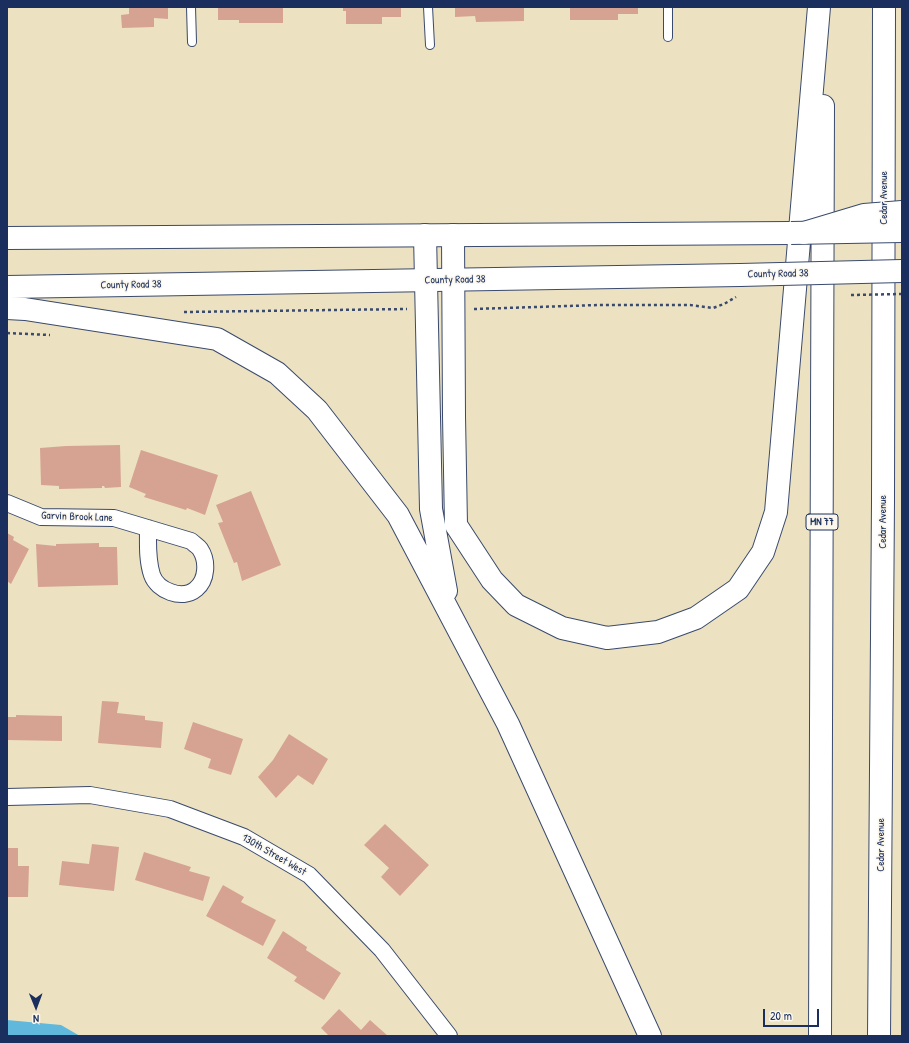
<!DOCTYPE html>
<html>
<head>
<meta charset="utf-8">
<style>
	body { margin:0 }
	#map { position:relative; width:909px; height:1043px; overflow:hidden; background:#ece2c1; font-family:"Patrick Hand",sans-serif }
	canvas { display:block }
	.frame { position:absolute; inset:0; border:8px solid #1b2f5e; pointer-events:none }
	.north { position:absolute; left:16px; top:987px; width:40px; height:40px; -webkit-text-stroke:3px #fbf7ec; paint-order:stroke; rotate:179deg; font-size:11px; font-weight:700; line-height:16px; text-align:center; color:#1b2f5e }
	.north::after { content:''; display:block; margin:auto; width:14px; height:18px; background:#1b2f5e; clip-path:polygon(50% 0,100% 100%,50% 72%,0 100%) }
	.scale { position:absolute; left:763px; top:1009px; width:56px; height:18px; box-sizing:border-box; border:2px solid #1b2f5e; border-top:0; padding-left:5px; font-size:12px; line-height:14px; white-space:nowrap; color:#1b2f5e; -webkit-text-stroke:3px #fbf7ec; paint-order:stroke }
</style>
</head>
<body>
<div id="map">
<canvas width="909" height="1043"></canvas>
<div class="frame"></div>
<div class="north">N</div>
<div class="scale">20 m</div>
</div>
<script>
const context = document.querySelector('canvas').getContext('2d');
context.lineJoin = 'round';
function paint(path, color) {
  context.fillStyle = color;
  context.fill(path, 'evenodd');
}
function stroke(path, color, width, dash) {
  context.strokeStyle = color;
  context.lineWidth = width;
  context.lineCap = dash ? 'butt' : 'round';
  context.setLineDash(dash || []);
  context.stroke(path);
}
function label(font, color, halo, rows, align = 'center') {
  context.font = font + ' "Patrick Hand",sans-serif';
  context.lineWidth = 3;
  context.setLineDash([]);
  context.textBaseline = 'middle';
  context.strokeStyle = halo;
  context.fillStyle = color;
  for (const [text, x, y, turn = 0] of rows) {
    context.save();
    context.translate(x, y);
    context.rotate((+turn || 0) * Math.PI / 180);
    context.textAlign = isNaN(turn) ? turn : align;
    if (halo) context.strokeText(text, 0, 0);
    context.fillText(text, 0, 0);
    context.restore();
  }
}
paint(new Path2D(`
	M7,1020L61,1025L80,1036H7Z`), '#60b8dd');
paint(new Path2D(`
	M129,7H168V19L154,18V27L122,28L121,15L129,14Z
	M218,7H283V23H239V20H218Z
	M343,7H401V17H382V24H346V11H343Z
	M455,7H524V21L476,22L475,16L455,17Z
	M580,7H638V14H618V20H570V8Z
	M120,445L121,487L105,488L104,486H102V488L59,489V486L41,485L40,448L66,446Z
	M141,450L218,475L205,515L187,508L186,510L144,497L146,494L129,487Z
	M251,491L281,565L242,581L237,562L234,563L218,523L223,522L216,505Z
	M7,533L14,537L13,540L29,549L11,584L7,581Z
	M99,543V547H117L118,585L38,587L36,544L56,546V544Z
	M102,701L119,702L117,713L145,716V720L163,722L161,748L98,743Z
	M16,715L62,716V741L7,740V717H16Z
	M193,722L243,739L231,775L208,768L211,759L184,749Z
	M289,734L328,759L313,785L298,775L276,798L258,777L273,760Z
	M385,824L429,865L400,896L381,877L389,868L364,845Z
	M92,844L119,847L114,891L59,885L62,861L89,864Z
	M7,848H18V866H29L28,897H7Z
	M144,852L191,867L189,871L210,877L203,901L135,880Z
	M223,885L244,897L241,902L276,920L263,946L206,916Z
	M283,931L307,947L306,950L341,973L324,1000L294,981L297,977L267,958Z
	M339,1009L361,1030L370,1020L388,1036H329L321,1028Z`), '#d6a393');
const lane = new Path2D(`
	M191,7L192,42
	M428,7L430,45
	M668,37V7`);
const street = new Path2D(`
	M7,503L41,517L114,518L191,541C194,544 198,546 200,549C208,561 207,580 196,589C182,601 157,590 152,575C147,560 148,544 148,528
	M7,797L90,795L170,809L244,837L309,875L382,950L449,1036`);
const secondary = new Path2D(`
	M7,238L791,233
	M7,287L740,275`);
const highway = new Path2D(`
	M425,235L431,509L446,591
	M453,235L454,416L456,525L492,580L516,605L562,628L607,638L658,632L696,618L738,589L763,552L776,512L819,7
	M7,308L25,309L217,339L277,373L317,410L398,515L508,724L650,1036
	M820,1036L823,106
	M879,1036L883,501L884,7`);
stroke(lane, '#3a4a6d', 10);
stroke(street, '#3a4a6d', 18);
stroke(secondary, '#3a4a6d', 24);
stroke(highway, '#3a4a6d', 24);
stroke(new Path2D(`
	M474,309L599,305H690L713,308L724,304L736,297
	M184,312L407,309
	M7,333L50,335`), '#3a4a6d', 2.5, [3, 3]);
stroke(lane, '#fff', 8);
stroke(street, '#fff', 16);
stroke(secondary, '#fff', 22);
stroke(highway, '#fff', 22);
const secondaryBridge = new Path2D(`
	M791,233L902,231
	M740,275L902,271`);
const highwayBridge = new Path2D(`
	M804,233L864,215L902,212`);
stroke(secondaryBridge, '#3a4a6d', 24, []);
stroke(highwayBridge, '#3a4a6d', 24, []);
stroke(new Path2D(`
	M851,295L902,294`), '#3a4a6d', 2.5, [3, 3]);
stroke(secondaryBridge, '#fff', 22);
stroke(highwayBridge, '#fff', 22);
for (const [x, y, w] of [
	[822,522,32]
]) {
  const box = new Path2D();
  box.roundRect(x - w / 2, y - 8, w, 16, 3);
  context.fillStyle = '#fbf7ec';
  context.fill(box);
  stroke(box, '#1b2f5e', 1);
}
label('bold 10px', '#1b2f5e', null, [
	["MN 77",822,522]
]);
label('11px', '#1b2f5e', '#fbf7ec', [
	["Cedar Avenue",884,198,-90],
	["County Road 38",778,274,-1],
	["County Road 38",455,280,-1],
	["County Road 38",131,285,-1],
	["Garvin Brook Lane",77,517,2],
	["Cedar Avenue",883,522,-90],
	["Cedar Avenue",881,845,-90],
	["130th Street West",274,855,30]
]);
</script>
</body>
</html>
